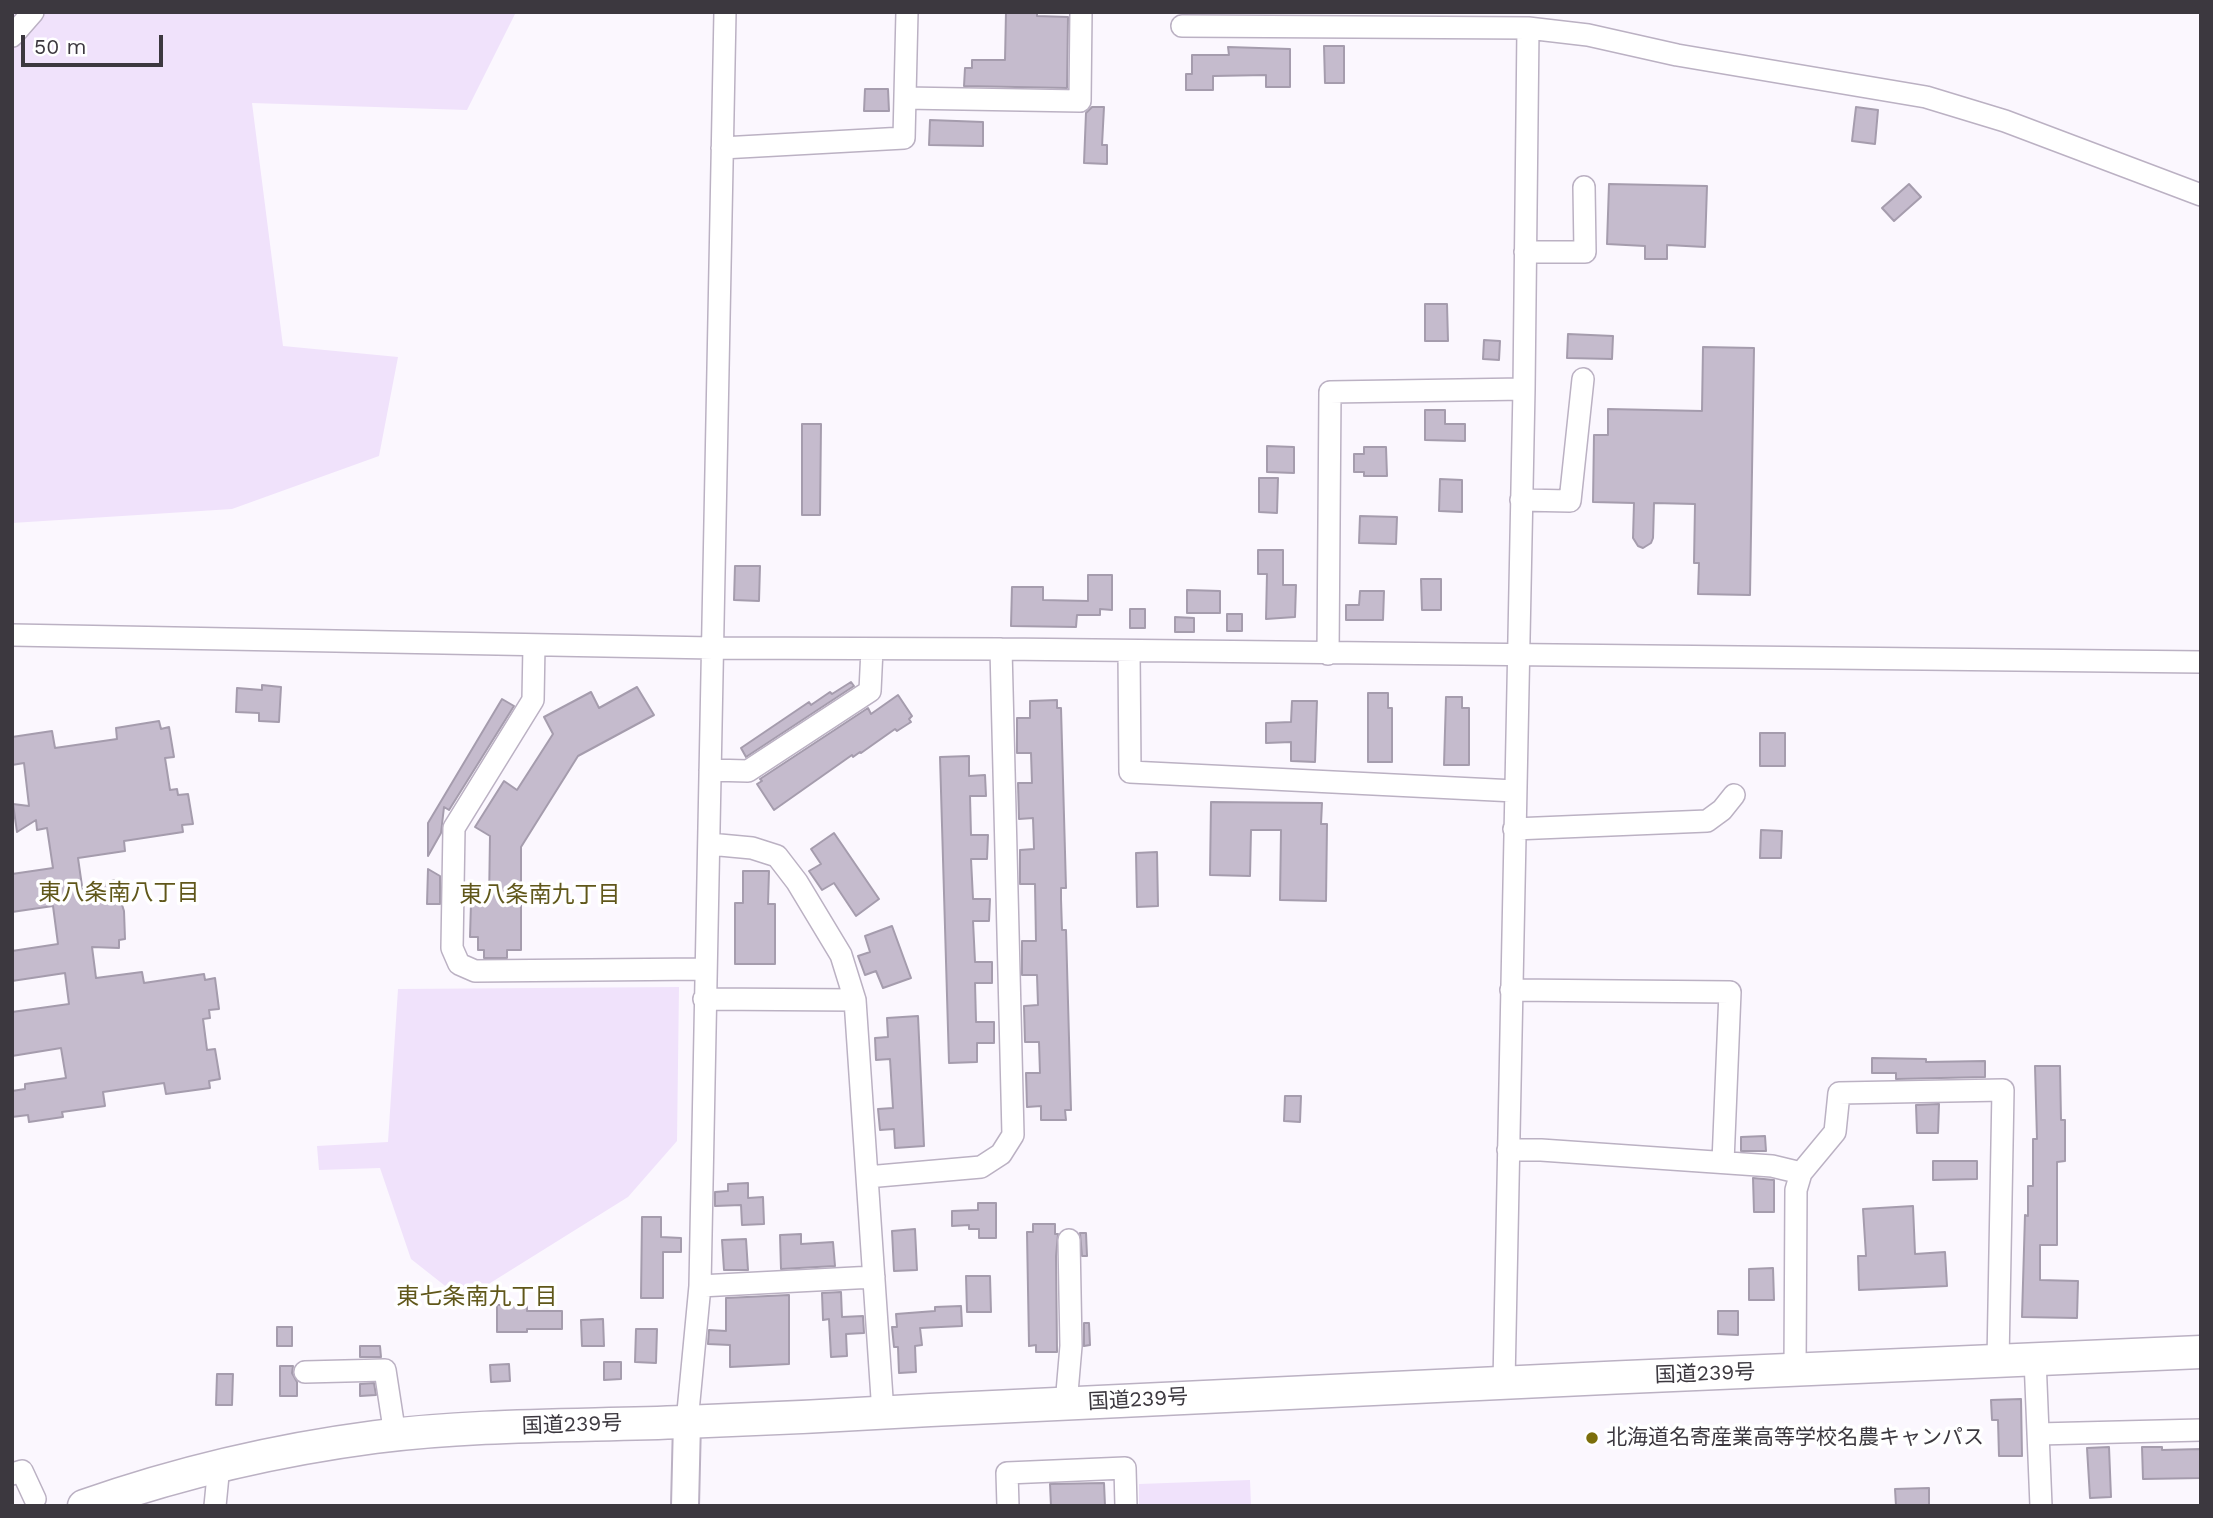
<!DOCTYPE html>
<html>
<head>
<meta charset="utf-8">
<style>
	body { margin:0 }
	#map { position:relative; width:2213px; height:1518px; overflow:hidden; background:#fbf7fe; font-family:"Work Sans",sans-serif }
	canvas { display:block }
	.frame { position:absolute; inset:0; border:14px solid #3c383f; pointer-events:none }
	.scale { position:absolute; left:21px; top:35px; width:142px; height:32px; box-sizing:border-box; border:4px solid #3c383f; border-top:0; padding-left:9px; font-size:21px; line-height:24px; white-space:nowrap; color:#3c383f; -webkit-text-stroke:5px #fff; paint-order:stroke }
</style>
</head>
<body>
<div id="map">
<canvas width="2213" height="1518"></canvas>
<div class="frame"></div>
<div class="scale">50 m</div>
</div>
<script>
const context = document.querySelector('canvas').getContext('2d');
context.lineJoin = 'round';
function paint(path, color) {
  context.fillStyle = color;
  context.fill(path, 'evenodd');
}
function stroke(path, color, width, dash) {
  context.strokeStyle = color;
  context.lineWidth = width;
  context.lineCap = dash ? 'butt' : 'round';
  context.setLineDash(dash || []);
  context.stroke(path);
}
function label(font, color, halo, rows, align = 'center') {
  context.font = font + ' "Work Sans","Noto Sans JP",sans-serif';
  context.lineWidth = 7;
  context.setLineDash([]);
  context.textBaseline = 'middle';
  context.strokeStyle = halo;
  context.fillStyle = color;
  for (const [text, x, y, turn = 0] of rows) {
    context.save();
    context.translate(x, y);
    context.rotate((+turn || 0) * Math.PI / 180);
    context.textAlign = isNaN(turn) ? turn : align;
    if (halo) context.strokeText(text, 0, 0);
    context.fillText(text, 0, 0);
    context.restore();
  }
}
paint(new Path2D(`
	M12,12H516L467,110L252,103L283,346L398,357L379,456L232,509L12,523Z
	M679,987L677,1141L628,1197L463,1300L411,1259L380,1168L319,1170L317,1146L388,1142L398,989Z
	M1250,1480L1251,1506H1139V1484Z`), '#f0e2fb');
const building = new Path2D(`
	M1006,12H1037V16L1068,17L1067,88L964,86L965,68H972V60H1005Z
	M1324,46H1344V83H1325Z
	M1228,47L1290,49V87H1266V75L1213,76V90H1186V74H1192V55H1229Z
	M865,89H888L889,111H864Z
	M1092,107H1104L1102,145H1107V164L1084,163L1086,113Z
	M1856,107L1878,110L1875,144L1852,141Z
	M930,120L983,122V146L929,145Z
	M1609,184L1707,186L1705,247L1667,245V259H1645V246L1607,244Z
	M1909,184L1921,197L1894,221L1882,208Z
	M1425,304H1447L1448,341H1425Z
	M1568,334L1613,336L1612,359L1567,358Z
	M1484,340L1500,341L1499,360L1483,359Z
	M1703,347L1754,348L1750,595L1698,594L1699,563H1694L1695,504L1654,503L1653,538L1651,543L1643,548L1638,546L1633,538L1634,503L1593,502L1594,435H1608V409L1702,411Z
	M1425,410H1445V424H1465V441L1425,440Z
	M802,424H821L820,515H802Z
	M1267,446L1294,447V473L1267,472Z
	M1364,447H1386L1387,476H1364V472H1354V454H1364Z
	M1259,478H1278L1277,513L1259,512Z
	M1440,479L1462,480V512L1439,511Z
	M1360,516L1397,517L1396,544L1359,543Z
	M1258,550H1283V585H1296L1295,617L1266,619L1267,574H1258Z
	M735,566H760L759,601L734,600Z
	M1088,575H1112V610L1100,609V615H1077L1076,627L1011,626L1012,587H1043V600L1088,601Z
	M1421,579H1441V610H1422Z
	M1187,590L1220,591V613H1187Z
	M1360,591H1384L1383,620H1346V605H1359Z
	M1130,609H1145V628H1130Z
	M1227,614H1242V631H1227Z
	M1175,617L1194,618V632H1175Z
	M851,682L854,686L746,757L741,748L809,702L811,705L830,692L832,694Z
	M262,685L281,687L279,722L259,721V713L236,712L237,688L262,690Z
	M637,687L654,715L578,756L521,847V950H507V958H484V950H478V937H470L471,903H489L490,836L475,827L504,781L517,790L553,734L544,717L591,692L599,708Z
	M1368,693H1388V708H1392V762H1368Z
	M898,695L912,716L909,719L911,722L897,731L895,729L861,753L860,752L853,757L852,755L774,810L757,784L762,781L760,779L868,708L871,714Z
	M1446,697H1462V708H1469V765H1444Z
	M502,699L514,706L449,810L444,807L441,833L428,856V823Z
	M1057,700V708H1061L1066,888H1061V899L1062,930H1066L1071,1110H1065L1066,1120H1041V1106L1027,1107L1026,1073H1040L1039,1042H1025L1024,1006L1038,1005L1037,975H1022V941H1036L1035,884H1020V850L1034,849L1033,818L1019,819L1018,783H1032L1031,753H1017V718H1030V701Z
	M1292,701H1317L1315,762L1291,761V742L1266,743V723L1291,722Z
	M159,721L161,729L169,727L174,757L165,758L170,790L177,789L178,795L188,794L193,824L182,825L183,832L124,841L125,851L78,858L83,893L114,880L124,911L125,939L119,940V948L92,947L96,978L142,972L144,983L204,974L205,980L215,978L219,1009L209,1010L210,1018L203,1019L207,1050L215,1049L220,1079L209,1081L210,1088L166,1094L164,1083L103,1092L105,1106L62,1112L63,1117L29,1122L28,1115L12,1117V1091L25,1089V1084L66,1078L61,1048L12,1056V1012L69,1004L65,973L12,981V951L58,944L53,906L12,912V874L53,868L47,828L37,830L36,820L17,832L13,804L29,806L24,763L12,765V737L52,731L55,748L117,739L116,728Z
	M1760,733H1785V766H1760Z
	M969,756V776L985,775L986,796H970L971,835H988L987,859H971L973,899H990L989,921H973L975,962H992V983H975L976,1022H994V1043H977V1062L949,1063L940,757Z
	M1211,802L1322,803L1321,824H1327L1326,901L1280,900L1281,830H1251L1250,876L1210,875Z
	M1761,830L1782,831L1781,858H1760Z
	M834,833L879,899L856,916L834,883L822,890L809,871L821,864L811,849Z
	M1157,852L1158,906L1137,907L1136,853Z
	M428,869L440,876V904H427Z
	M743,871H769L768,904H775V964H735V903H743Z
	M892,926L911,978L883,988L876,971L865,975L858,956L870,952L865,936Z
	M918,1016L924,1146L895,1148L894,1129L880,1130L878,1109L893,1108L890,1059L876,1060L875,1038L888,1037L887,1018Z
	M1872,1058L1926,1059V1062L1985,1061V1077L1896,1079V1073H1872Z
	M2035,1066H2060L2061,1120H2065V1161L2057,1162V1245H2040V1280L2078,1281L2077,1318L2022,1317L2025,1215L2028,1216V1186H2033V1139H2037Z
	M1285,1096H1301L1300,1122L1284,1121Z
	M1939,1104L1938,1133H1917L1916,1105Z
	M1765,1136L1766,1151H1741V1137Z
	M1933,1161H1977V1179L1933,1180Z
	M1753,1178L1774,1180V1212H1754Z
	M748,1183V1198L763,1197L764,1224L742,1225L741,1205L715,1206V1192L728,1191V1184Z
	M978,1203H996V1238H979V1229H969V1225L952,1226V1211L978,1210Z
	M1913,1206L1915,1254L1945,1252L1947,1286L1859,1290L1858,1256H1866L1863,1209Z
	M642,1217H661V1237L681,1238V1252H663V1298H641Z
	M1033,1224H1055V1234H1058L1056,1256L1057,1352H1036V1345L1029,1346L1027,1232H1033Z
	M915,1229L917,1270L894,1271L892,1231Z
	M1080,1233H1086L1087,1256H1082Z
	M801,1234V1244L833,1242L835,1266L781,1269L780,1235Z
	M746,1239L748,1270H724L722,1240Z
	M1773,1268L1774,1300H1749V1269Z
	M966,1276H990L991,1312H967Z
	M841,1292L842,1317L863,1316L864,1333L846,1334L847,1356L831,1357L829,1319L823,1320L822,1293Z
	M789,1295V1364L730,1367V1345L708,1344L709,1330L726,1331V1298Z
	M497,1305H527V1311H562V1329H527V1332H497Z
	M961,1306L962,1326L920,1328L922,1345L915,1346L916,1372L899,1373L898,1347H894L892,1327H897L896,1314L935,1311V1307Z
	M1718,1311H1738V1335L1718,1334Z
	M603,1319L604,1346H582L581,1320Z
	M1084,1323H1089L1090,1345L1084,1346Z
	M277,1327H292V1346H277Z
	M636,1329H657L656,1363L635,1362Z
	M360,1346H380L381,1357H360Z
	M604,1362H621V1379L604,1380Z
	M509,1364L510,1381L491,1382L490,1365Z
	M280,1366H293L292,1373L297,1382V1396H280Z
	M217,1374H233L232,1405H216Z
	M374,1383L376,1395L360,1396V1384Z
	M2021,1399L2022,1456H1999L1998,1420H1992L1991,1400Z
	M2109,1447L2111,1497L2090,1498L2087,1448Z
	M2142,1447H2162V1450L2201,1449V1478L2143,1479Z
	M1104,1483L1105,1506H1051L1050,1484Z
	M1929,1488V1506H1896L1895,1489Z`);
paint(building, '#c5bbcd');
stroke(building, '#a59cad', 2);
const minor = new Path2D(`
	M1182,26L1528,28L1588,35L1677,55L1926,97L2005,121L2201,195
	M12,36L33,12
	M905,98L1080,101L1081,12
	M722,148L904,138L907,12
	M1525,252H1585L1584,187
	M1521,500L1570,501L1583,379
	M12,635L713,648L1001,649L2201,662
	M534,645L533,700L454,828L452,948L459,964L475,971L705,969
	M1129,651L1130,772L1515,791
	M1328,654L1330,392L1524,389
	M710,770L748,771L870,691L872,649
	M1514,829L1707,821L1722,810L1734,795
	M709,844L752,848L777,856L797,882L841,955L855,1000L883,1413
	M1511,990L1730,992L1723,1162
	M704,999L855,1000
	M1508,1150H1541L1772,1166L1801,1173
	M867,1177L981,1167L1001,1154L1013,1135L1001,649
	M700,1286L874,1277
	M2035,1359L2041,1506
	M1795,1370L1796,1190L1801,1173L1835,1132L1839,1093L2003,1090L1998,1361
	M305,1372L385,1370L395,1435
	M1504,1382L1524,389L1528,28
	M1066,1404L1071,1346L1069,1240
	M687,1422L700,1286L725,12
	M2038,1434L2201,1430
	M12,1474L22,1471L35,1499
	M215,1506L219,1465
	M1008,1506L1007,1473L1125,1468L1126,1506`);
const major = new Path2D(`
	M685,1506L687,1422`);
const highway = new Path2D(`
	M84,1506C178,1473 276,1450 375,1437C477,1424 581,1426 684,1422C766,1419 848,1415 930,1410C1354,1390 1777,1369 2201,1352`);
stroke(minor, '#bbb1c3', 24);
stroke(major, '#bbb1c3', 30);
stroke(highway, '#bbb1c3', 35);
stroke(minor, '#fff', 21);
stroke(major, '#fff', 26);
stroke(highway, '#fff', 32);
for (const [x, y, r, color] of [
	[1592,1438,7,"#7c6e0b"]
]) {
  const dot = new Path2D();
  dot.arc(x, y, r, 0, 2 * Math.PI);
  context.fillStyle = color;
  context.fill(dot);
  stroke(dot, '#fff', 2.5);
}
label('21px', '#3c383f', '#fff', [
	["国道239号",1705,1374,-2],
	["国道239号",1138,1400,-3],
	["国道239号",572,1425,-2]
]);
label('21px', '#3c383f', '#fff', [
	["北海道名寄産業高等学校名農キャンパス",1606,1438]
], 'left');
label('23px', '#60571a', '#fff', [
	["東八条南八丁目",119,893],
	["東八条南九丁目",540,895],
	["東七条南九丁目",477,1297]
]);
</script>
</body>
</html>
